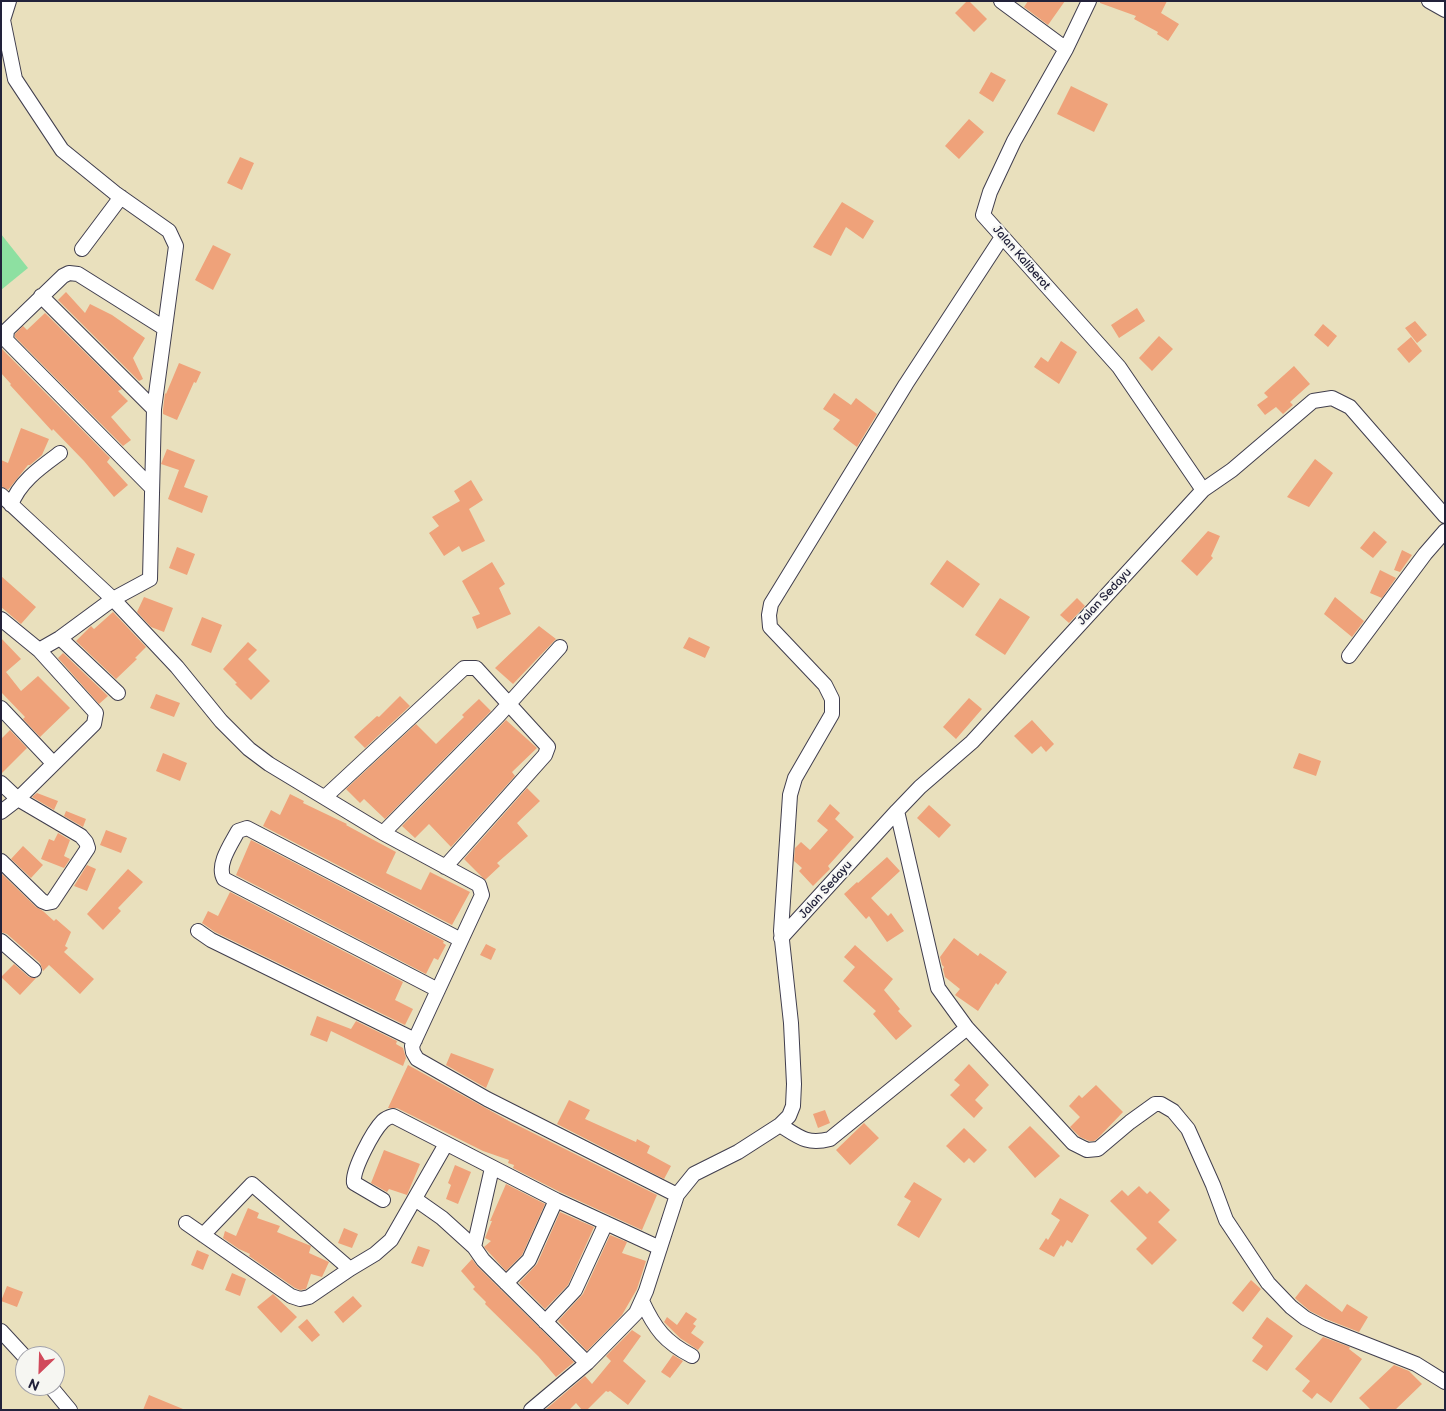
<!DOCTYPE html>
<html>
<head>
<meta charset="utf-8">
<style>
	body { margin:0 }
	#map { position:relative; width:1446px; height:1411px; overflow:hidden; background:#e9e0bd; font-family:"Balsamiq Sans",sans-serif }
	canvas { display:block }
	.frame { position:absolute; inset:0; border:2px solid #22223b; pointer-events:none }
	.north { position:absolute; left:15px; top:1346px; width:50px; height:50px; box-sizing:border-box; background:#f6f6f2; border:1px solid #a1a1a9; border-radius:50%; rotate:204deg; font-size:14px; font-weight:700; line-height:20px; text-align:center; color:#22223b }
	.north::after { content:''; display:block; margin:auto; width:18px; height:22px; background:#d1495b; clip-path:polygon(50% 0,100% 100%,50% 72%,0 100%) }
</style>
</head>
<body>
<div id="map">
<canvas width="1446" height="1411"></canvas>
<div class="frame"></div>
<div class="north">N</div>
</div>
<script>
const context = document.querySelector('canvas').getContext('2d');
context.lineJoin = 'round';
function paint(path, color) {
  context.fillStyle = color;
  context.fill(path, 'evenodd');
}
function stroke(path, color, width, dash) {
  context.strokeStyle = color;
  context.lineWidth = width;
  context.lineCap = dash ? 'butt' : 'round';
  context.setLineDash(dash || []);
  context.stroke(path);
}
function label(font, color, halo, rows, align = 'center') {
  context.font = font + ' "Balsamiq Sans",sans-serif';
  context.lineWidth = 4;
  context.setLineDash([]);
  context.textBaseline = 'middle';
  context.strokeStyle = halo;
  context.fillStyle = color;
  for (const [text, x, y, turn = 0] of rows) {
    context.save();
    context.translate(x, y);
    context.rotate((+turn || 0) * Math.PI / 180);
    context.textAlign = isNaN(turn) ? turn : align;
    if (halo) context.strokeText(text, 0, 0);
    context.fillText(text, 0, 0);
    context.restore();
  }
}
paint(new Path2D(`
	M1,234L28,268L1,290Z`), '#8de0a1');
paint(new Path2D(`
	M967,1H969L987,19L974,32L955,13Z
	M1028,1H1065L1048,25L1024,7Z
	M1100,1H1167L1161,13L1179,24L1168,41L1157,34L1158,32L1134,19L1136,16L1100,3Z
	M991,72L1006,80L993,102L979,93Z
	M1071,86L1108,104L1094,132L1057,114Z
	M969,119L984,132L959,159L945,146Z
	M240,157L254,163L242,190L227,183Z
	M842,202L874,221L863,239L846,227L831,256L813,247Z
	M213,245L231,254L213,290L195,280Z
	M66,292L85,313L90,304L112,315L145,338L133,358L143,379L139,381L58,300Z
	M1137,308L1145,321L1119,338L1111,325Z
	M45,313L122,389L118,391L128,401L111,417L131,440L123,446L15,337V334L23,326L27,330Z
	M1415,321L1427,335L1417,343L1405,328Z
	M1323,324L1337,336L1328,347L1314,335Z
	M1159,336L1173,349L1152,371L1139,358Z
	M1411,337L1422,351L1409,363L1397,349Z
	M1061,341L1077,352L1059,384L1034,367L1041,357L1048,362Z
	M1,348L110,458L107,462L128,485L114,497L84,461L53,429L52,431L10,385L11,384L1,373Z
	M179,363L201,372L196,383L194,382L177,420L163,414V410L165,393L166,394Z
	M1294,366L1310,384L1290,402L1293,405L1283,414L1276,407L1265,415L1257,405L1268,397L1264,393Z
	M834,393L851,405L856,398L877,414L857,447L833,429L840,420L823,409Z
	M21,428L49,439L42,455L30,465H28L8,490L1,486V460L8,463Z
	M167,449L195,460L184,487L208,496L202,513L168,499L179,470L161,464Z
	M1315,459L1333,473L1309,507L1287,497Z
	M471,480L483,500L469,509L485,541L462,552L459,546L444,556L429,533L439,526L432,517L460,501L454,491Z
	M1208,531L1220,536L1211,556L1213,558L1197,576L1181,561Z
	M1374,531L1387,542L1373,558L1360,548Z
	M177,547L195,554L187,575L169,568Z
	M1402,550L1412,555L1400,572L1394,570Z
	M947,560L980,584L963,608L930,584Z
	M492,562L505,584L499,588L511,614L477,629L472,617L480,614L462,581Z
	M1380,570L1396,578L1382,598L1370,593Z
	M1,576L36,607L21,624L1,607Z
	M144,597L173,608L164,632L151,627L137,612Z
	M1335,597L1364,621L1352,637L1324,614Z
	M1000,598L1030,617L1005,655L975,635Z
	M1077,598L1085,606L1069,623L1060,615Z
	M113,612L146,647L135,658L137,659L116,679L76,641L91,626L94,629Z
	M202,617L222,625L211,653L191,645Z
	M539,626L556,639L513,684L495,668Z
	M689,637L710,647L705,658L683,648Z
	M1,638L21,659L6,672L21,691L38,676L70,708L40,737L23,719L25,717L1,692Z
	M248,642L257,650L248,659L270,681L251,700L235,684L237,683L223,669Z
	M63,653L108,696L99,704L58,658Z
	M156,694L180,703L174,717L150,708Z
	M400,696L410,706L365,748L354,737L377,716L379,717Z
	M969,698L982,709L956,739L943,727Z
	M479,699L491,711L385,819L364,799L360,803L346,789L416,724L436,744L464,717L462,715Z
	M506,720L537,748L512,772L515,776L451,847L429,824L415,838L402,826Z
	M1032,720L1054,744L1046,752L1041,746L1032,754L1014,736Z
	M10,730L27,748L1,774V739Z
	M163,753L187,763L180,781L156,771Z
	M1299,753L1321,761L1316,776L1293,768Z
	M527,788L540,801L517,823L528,836L497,863L500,866L485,880L464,859Z
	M37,793L58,801L54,810L32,797Z
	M290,794L304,801L303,803L347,824L346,825L396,852L386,873L421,890L430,872L470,892L452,925L263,826L271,810L280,815Z
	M830,804L840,813L835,819L854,837L828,866L830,869L813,886L799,871L802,868L794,861L795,848L801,842L810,850L828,830L817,821Z
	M929,805L951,825L939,838L917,818Z
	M66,811L86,819L83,827L64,816Z
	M106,830L127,838L121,853L100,845Z
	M58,833L70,840L64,856L70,859L64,868L41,859L49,839L54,841Z
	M251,840L444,941L443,943L446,945L438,960L434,958L426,974L236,875Z
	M23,846L43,865L31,878L11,859Z
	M887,857L900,871L871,898L888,916L891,913L904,931L887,942L869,916L866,919L844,894L857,882L858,883Z
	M87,865L96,869L87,891L74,886Z
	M128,869L143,882L118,908L121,911L103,930L87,914Z
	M1,873L36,907L43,911L54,921L56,919L71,932L65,946L68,948L64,952L94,979L80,994L49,965L43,971L40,963L7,934L1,932Z
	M230,892L403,982L395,1000L413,1009L405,1025L215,932L202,923L208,911L218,916Z
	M954,938L978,956L980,953L1007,972L998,985L996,983L978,1011L955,995L960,989L945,977L943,969L944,967L942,965L940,957Z
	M486,944L496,949L491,960L480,955Z
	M855,945L893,979L884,990L900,1009L898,1011L912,1026L896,1040L873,1014L876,1011L843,981L855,967L844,957Z
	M14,964L29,977L36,978L20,995L1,977Z
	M317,1016L351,1029L356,1021L397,1041L396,1044L403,1048L406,1058L403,1066L331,1031L327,1042L310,1035Z
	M451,1053L494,1069L486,1088L446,1065Z
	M969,1064L989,1085L975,1100L983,1108L974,1118L950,1095L960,1085L954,1080Z
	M408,1065L509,1121L657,1195L642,1230L560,1192L513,1168L514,1165L508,1163L509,1160L483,1151L397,1108H388Z
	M1096,1085L1123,1112L1098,1138L1094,1141H1089L1080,1137L1070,1127L1080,1117L1069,1106L1079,1095L1082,1098Z
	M569,1100L590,1110L585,1119L636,1142L637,1139L650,1146L647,1153L671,1166L664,1179L557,1124Z
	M825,1110L830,1123L818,1128L813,1114Z
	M864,1123L879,1138L850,1165L836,1150Z
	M1030,1126L1060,1156L1035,1178L1008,1147Z
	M964,1128L987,1150L974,1163L969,1158L964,1163L946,1146Z
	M384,1150L420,1164L407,1195L389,1189L387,1192L371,1183Z
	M455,1165L471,1172L458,1204L446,1199L451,1185L448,1183Z
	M914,1182L942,1199L919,1238L897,1225L911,1201L904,1197Z
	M506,1184L545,1204L522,1255L506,1271L484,1247L491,1241L485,1238L492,1221H490Z
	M1139,1186L1147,1194L1150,1191L1170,1210L1158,1222L1177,1240L1152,1265L1136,1249L1147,1238L1110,1201L1122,1190L1128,1196Z
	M1060,1198L1089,1215L1072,1243L1067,1240L1063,1247L1061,1245L1054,1257L1039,1249L1046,1238L1048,1240L1060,1220L1051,1214Z
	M248,1208L259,1213L257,1218L280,1226L277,1232L311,1246L309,1253L329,1262L322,1277L311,1274L306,1289L300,1290L295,1288L249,1256L250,1254L239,1249L223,1238L225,1231L236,1236Z
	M560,1212L594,1227L568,1285L545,1309L519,1283L537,1264Z
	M344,1228L358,1234L352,1248L338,1243Z
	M610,1235L627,1242L622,1253L646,1261L637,1289L622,1315L587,1351L558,1321L583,1294Z
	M418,1246L430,1250L423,1267L411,1263Z
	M197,1250L209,1255L203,1270L191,1265Z
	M472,1259L477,1266L574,1362L556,1377L538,1356L485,1304L486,1302L473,1289L475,1287L461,1271Z
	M232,1273L246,1279L240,1296L225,1290Z
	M1251,1280L1261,1289L1243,1312L1232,1303Z
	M1306,1284L1342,1312L1347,1304L1368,1317L1359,1332L1326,1319L1310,1311L1297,1300L1295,1298Z
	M7,1286L23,1292L17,1307L1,1301Z
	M273,1294L297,1317L281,1333L257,1307Z
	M353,1296L362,1306L343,1323L334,1312Z
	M686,1312L697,1319L693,1324L696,1326L691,1333L704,1342L698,1350L680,1338L664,1322L667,1317L677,1325Z
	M1267,1317L1293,1336L1267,1371L1252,1361L1263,1346L1252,1338Z
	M307,1319L320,1335L312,1342L298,1327Z
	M632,1330L641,1336L623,1361L646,1381L628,1405L610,1391L608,1392L606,1391L587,1410H582L576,1403L569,1410H545L585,1376L592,1384L611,1361L606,1356Z
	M1323,1337L1350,1347L1349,1349L1362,1359L1331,1403L1317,1393L1312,1399L1302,1391L1310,1381L1295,1369Z
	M673,1355L683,1361L670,1378L661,1372Z
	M1394,1365L1409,1371L1422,1384L1395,1410H1371L1359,1398Z
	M149,1395L183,1409V1410H143Z`), '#efa27a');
const street = new Path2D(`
	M9,1L3,20L15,79L62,150L115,193L169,231L176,246L154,409L150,579L113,599L60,638L39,650
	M1001,1L1066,49
	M1089,1L1066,49L1014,141L990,192L983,215L1119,367L1203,490
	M1429,1L1445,10
	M82,249L121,197
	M41,296L154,409
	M152,488L6,340L7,330L63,276L69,273L78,274L164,328
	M1,495L113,599L177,667L221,721L249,749L269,764L383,833L479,885L482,895L412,1046L413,1052L417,1059L487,1099L677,1195
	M11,505C19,482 41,467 60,453
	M1,619L39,650L96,713L94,724L18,799L1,812
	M60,638L118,693
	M1349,656L1425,554L1445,531
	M1,708L53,763
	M1,783L18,799L81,836L86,842L88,848L52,902L47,903L42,901L1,861
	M325,797L464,668H476L548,747L545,755L445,867
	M897,811L938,988L967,1028L1073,1143L1087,1150L1098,1149L1130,1122L1155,1104H1161L1173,1111L1188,1129L1213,1185L1226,1220L1268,1283L1291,1307L1305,1318L1322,1327L1416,1364L1445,1382
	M383,833L498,716L560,647
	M198,931L211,940L415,1040
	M781,938L897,811L920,787L972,742L1203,490L1232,470L1313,401L1332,398L1350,407L1445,516
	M1,941L34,970
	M438,990L224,879C216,865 231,844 238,831L247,828L461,940
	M780,1125C799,1137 807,1145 830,1139L967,1028
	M492,1168L474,1247L483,1260L587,1363
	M415,1199L442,1218L474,1247
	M383,1200L354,1183C352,1170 373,1131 383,1121C386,1118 389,1117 393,1116L556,1200L660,1248
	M186,1223L291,1296L300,1299L309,1297L350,1269L375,1254L391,1240L446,1144
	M203,1235L252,1184L350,1269
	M506,1283L529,1260L556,1200
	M642,1301C655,1329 665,1342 692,1356
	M545,1322L575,1290L606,1223
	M1,1331L25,1357
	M50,1386L70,1410
	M531,1410L587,1363L636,1313L646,1291L677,1195L694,1174L738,1152L780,1125L789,1116L793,1106L794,1084L791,1023L781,931L790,795L795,778L832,714V699L825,685L770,627L769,615L771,604L906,384L1002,237`);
stroke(street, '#403e4e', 16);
stroke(street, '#fff', 14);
label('12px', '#22223b', '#f6f6f2', [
	["Jalan Kaliberot",1021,258,49],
	["Jalan Sedayu",1105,597,-47],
	["Jalan Sedayu",826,890,-48]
]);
</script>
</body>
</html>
